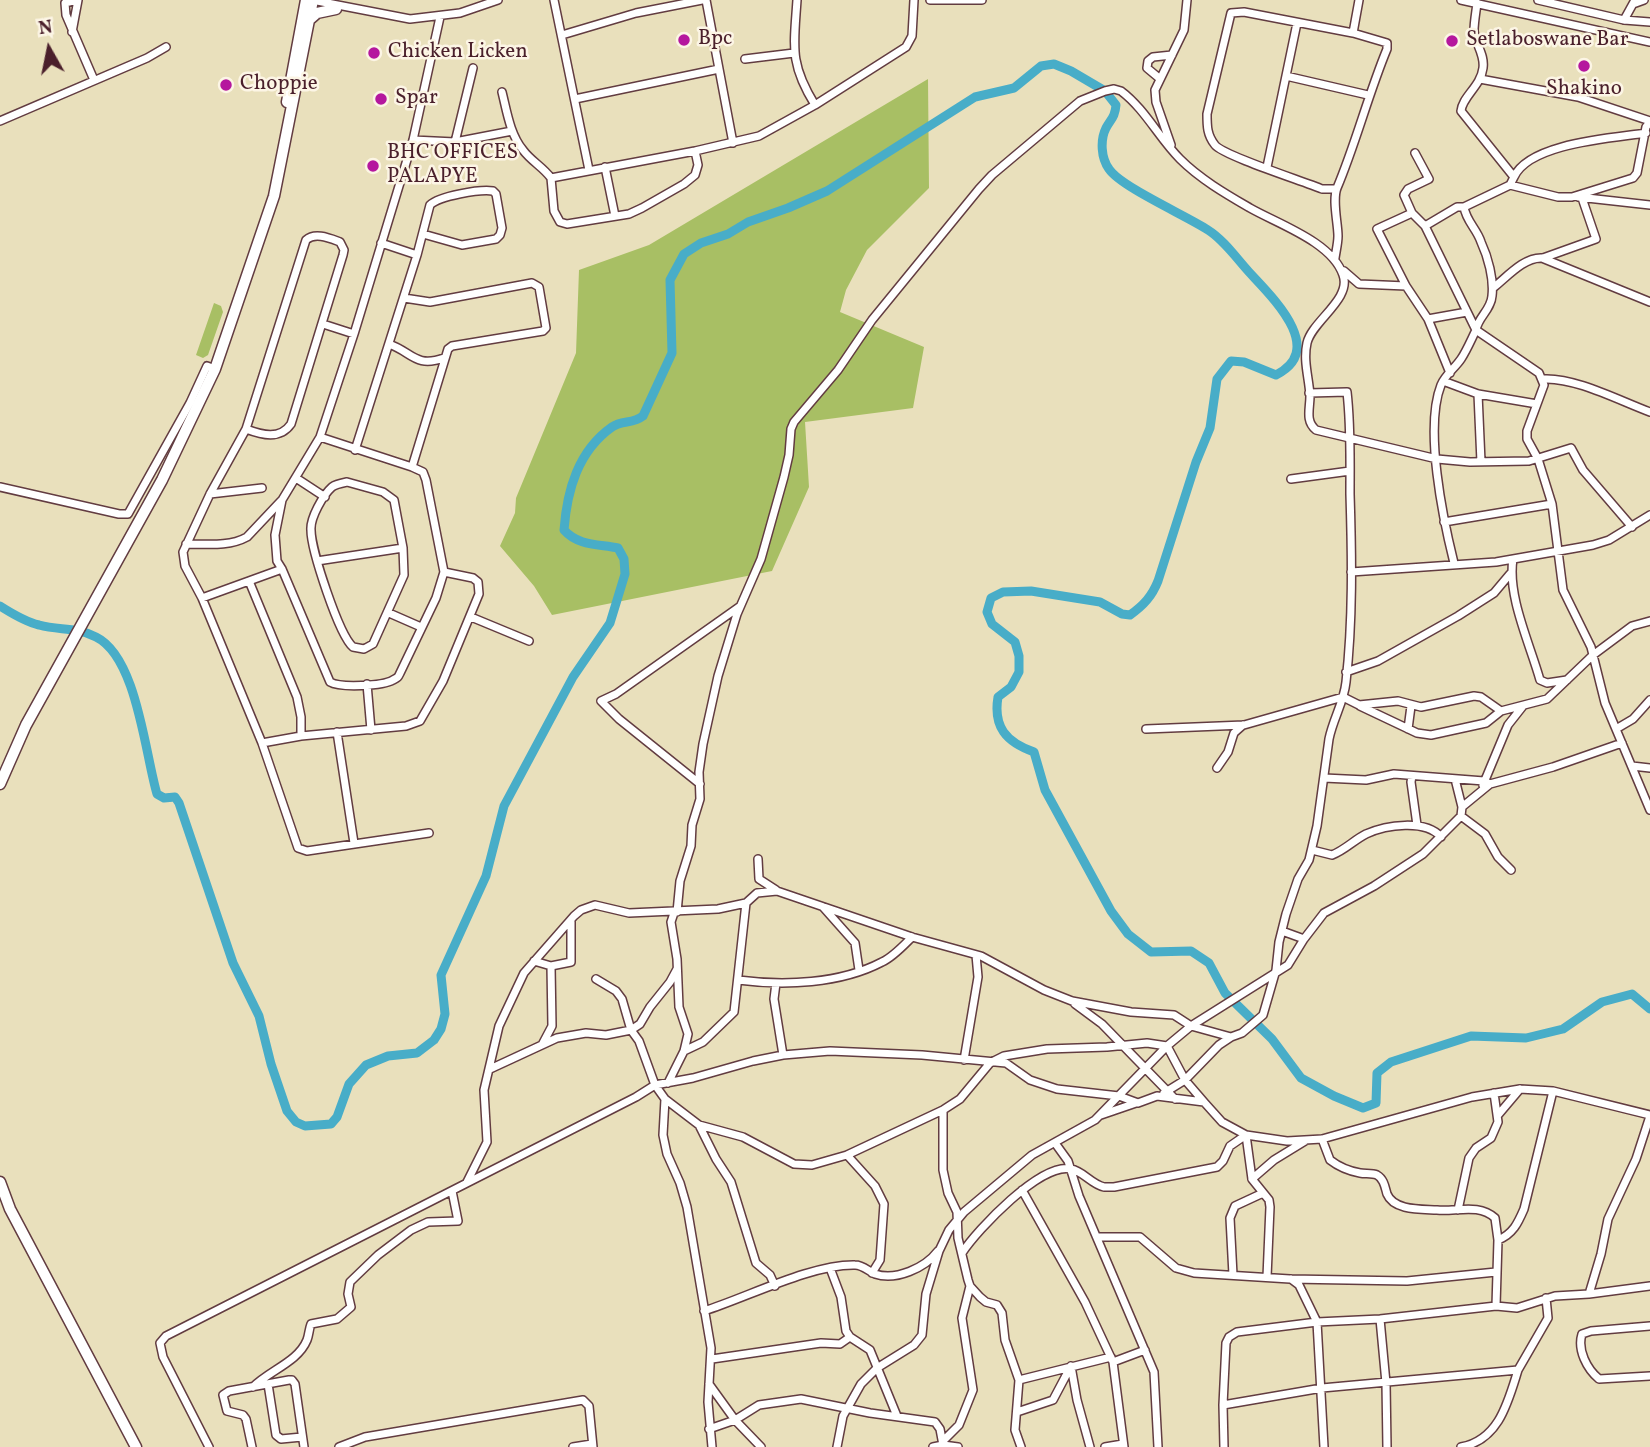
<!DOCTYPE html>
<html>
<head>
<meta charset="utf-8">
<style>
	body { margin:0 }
	#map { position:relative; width:1650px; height:1447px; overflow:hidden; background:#e9e0bc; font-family:Vollkorn,serif }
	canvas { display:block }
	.north { position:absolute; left:14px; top:14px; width:70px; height:70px; -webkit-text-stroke:5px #fcf5e5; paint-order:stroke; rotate:351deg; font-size:19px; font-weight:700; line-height:28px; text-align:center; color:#4a1f2b }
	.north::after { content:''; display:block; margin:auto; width:24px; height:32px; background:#4a1f2b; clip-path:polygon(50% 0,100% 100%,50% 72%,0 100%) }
</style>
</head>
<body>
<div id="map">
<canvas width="1650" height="1447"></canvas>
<div class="north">N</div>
</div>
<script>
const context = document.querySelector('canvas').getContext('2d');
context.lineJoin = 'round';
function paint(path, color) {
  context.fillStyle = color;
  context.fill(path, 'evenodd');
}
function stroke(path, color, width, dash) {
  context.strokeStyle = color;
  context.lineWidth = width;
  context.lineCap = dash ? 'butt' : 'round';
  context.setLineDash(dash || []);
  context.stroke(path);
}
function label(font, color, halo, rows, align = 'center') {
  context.font = font + ' Vollkorn,serif';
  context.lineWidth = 5;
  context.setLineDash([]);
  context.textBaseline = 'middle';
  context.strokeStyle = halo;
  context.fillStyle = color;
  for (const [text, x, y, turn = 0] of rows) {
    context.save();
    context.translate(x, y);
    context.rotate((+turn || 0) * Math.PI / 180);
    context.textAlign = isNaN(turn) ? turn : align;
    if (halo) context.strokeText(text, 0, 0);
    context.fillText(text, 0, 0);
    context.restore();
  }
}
paint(new Path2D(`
	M928,79L929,188L867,250L846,290L840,312L924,347L913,408L805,422L809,487L772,571L552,615L534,586L500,546L515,513L516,498L576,353L579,270L649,245Z
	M214,303L221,306L223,312L208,355L203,358L196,355Z`), '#a8bf64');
stroke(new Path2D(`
	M0,606C11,613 26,622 39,625C60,631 74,626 96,637C137,657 145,754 157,794L164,798L175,797L179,803L233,963L259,1016L271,1064L287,1111L296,1122L305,1126L331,1124L337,1117L349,1084L366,1065L388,1056L417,1053L434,1040L441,1029L445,1014L441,975L486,876L504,806L573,677L610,623L625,574L624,559L618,548C599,544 578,546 564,530C567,490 578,451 612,427C622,420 633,424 643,416L672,353L670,280L684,254L701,243L728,234L748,222L788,208L827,191L975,97L1014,88L1041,66L1054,64L1071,71L1105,91L1116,105C1115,117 1111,119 1106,128C1100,140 1101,158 1109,169C1121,187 1187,216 1208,230C1224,240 1237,259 1249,272C1272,297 1327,349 1276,375L1244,362L1231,361L1217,379L1210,428L1196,462L1158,581C1152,596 1144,605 1130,615L1122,614L1100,602L1031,591L1003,592L991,598L987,612L992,624L1015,642L1019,656V672L1011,687L998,697C993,727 1006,742 1034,752L1045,790L1111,911L1128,934L1151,952L1191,951L1209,963L1225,993L1272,1039L1301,1078L1334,1096L1363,1108L1376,1103L1377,1073L1391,1062L1471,1036L1526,1038L1563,1029L1602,1002L1632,994L1650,1009`), '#48adc8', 9);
const minor = new Path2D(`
	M77,0L65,3L66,15L94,80
	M312,0L410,19L460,13L498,0
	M554,0L589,170
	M706,0L733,143
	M797,0C794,46 789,63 815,105
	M930,0H982
	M1461,0L1650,42
	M1538,0L1624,20L1650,22
	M1477,3C1476,12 1474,22 1474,31C1475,44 1485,54 1483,68C1481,86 1462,97 1461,111L1514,177L1510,185L1464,207C1466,221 1477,229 1481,242C1488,257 1494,279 1492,296C1491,310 1478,317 1476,330L1539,373L1544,385L1527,431V439L1538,459L1552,504L1563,590L1591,647L1605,703L1650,810
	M1633,4L1644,0
	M1624,20L1635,0
	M72,32L78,0
	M1353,33L1359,0
	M562,35L636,13L702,0
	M745,59L794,53
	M1286,76L1368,95
	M1159,78L1147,68L1148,61L1153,57L1172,55
	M1480,79L1578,97L1650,121
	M502,92C507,112 510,134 523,150C531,161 543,167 551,178L554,211L560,222L567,224L629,214L642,208L684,184L695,175L698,165L695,151
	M575,99L719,69
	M0,121L147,58L166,47
	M413,140L455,142L512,131
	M455,142L473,68
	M1171,145L1156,102L1155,90L1184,30L1187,0
	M1415,153L1429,179L1408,189L1404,195L1412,213L1425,226L1476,330C1471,340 1467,350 1461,359C1455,368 1445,375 1441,385C1424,428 1443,519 1454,563
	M605,167L615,216
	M1267,167L1297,23
	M1514,177C1529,143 1613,138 1646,133
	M551,178L695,151L759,136L815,105L906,47L912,36L914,0
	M1510,185L1558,197H1572L1633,178L1637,173L1646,127L1650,122
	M1578,197L1650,205
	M1412,213L1377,229L1406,286L1428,319L1450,373
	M1425,226L1457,207H1464
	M381,243L417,255
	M1335,258C1336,251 1338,243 1338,236C1338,223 1332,200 1337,188C1356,143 1368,95 1387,49V43L1353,33L1244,12L1231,13L1207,114C1207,126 1207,135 1215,145C1224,156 1303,181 1322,189H1336
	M1543,258L1596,239L1582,198
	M1344,271L1359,284L1406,286
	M1493,288C1507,277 1524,257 1542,258L1650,302
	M404,298L430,302L532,283L539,287L546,328L543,331L452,346L448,349L412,467
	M1428,319L1467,312
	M323,324L354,334
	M389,344C412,352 415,368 444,358
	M1543,379C1575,377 1620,401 1650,412
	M1443,381L1478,394L1537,404
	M1478,394L1481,462
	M246,429C262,435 280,440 291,424L343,255L344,250L340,242C329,238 315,232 306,240L246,429L210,494L183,552L185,566L202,598L262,743L298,848L307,851L429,833
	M320,437L412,467L423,472L426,480L444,572L436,598L401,671C398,677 399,677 393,680C383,686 340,688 330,682L282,569L277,561L275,535L282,500L320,437L354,334L413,140L440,17
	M355,450L417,255L430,205C439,196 480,189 493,191L496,194L502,228L500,235L496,239L462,245L423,234
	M296,478L325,497
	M1291,479L1350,471
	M347,482L383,492L394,500L403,548L404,575L373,644L364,649L353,647C339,635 311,550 311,530C310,518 323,495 332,487C336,484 342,483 347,482Z
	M0,487L119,514H128L190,403L207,366L215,369
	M210,494L262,488
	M1444,522L1552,504
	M186,544C207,544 229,547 247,537L281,501
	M1513,559C1507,596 1530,644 1540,680L1547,683L1567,680
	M317,561L403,548
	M1351,572L1496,562L1593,545L1609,540L1650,515
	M249,581L297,697L301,717V736
	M202,598L282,569
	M389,613L421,627
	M471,617L529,641
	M1346,672L1378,661L1458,616L1494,593L1510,574
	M367,684L371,730
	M1360,706L1417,733L1431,735L1486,723L1501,711
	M1146,729L1244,725L1343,697L1359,705L1398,701L1421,707L1474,696L1481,697L1501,711L1547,699L1593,655L1632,626L1650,621
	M1408,729L1411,706
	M1616,729L1633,719L1650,700
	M337,732L354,843
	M262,743L301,736L406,726L420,721L443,681L479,594L478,582L473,578L444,572
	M1632,766L1650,768
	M1217,768L1228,752L1234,733L1243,725
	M1412,776L1411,782L1417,825
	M1324,778L1366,780L1394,774L1484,781L1490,784
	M1455,779L1462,807
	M700,784L619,719L601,701L616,694L739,607
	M1483,785L1508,725L1523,706
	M1461,816L1485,834L1498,857L1511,870
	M1312,850L1332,855C1345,850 1354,840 1366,834C1386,825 1425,819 1441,837
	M758,859L759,879L776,890
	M823,907L855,943L859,970
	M677,912L680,881L691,846L692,825L700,799L699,772L703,744L718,676L737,614L761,559L784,477L789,455L791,429L794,422L838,370L872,320L979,189L992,175L1080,101L1105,91L1114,89L1121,91C1145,109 1159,138 1180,159C1200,179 1226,194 1250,208C1278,224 1332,242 1343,275C1352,299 1312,321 1307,343C1303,361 1309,378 1310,396C1310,409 1305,421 1316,430L1437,459L1470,462L1529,461L1571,448L1583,470L1632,527
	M674,913L671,922L677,959L679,1007L688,1034L684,1051
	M1282,931L1304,939
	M534,961L551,966L571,962V922
	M596,979L616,991L622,999L631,1030L639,1041L655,1085L665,1099L663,1135L667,1154L680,1183L687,1207L711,1348L708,1402L712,1447
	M738,980C784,986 840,984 882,962C893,957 903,946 912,937
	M776,983L774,999L783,1055
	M1075,1004L1102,1024L1175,1099
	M543,1043L552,1026L551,966
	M964,1060L978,977L976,955
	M490,1069L557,1038L586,1033L606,1035L631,1030L640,1024L650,1007L670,982L677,969
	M668,1083L684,1051L703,1042L734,1012L746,903
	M1164,1093L1185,1080L1219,1045L1231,1037
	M665,1099L699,1125L743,1137L794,1164L812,1165L847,1155L943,1110L960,1099L990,1063L1004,1056L1047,1049L1107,1047L1147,1043L1167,1046L1185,1080L1204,1102
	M943,1110V1170L948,1193L957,1212L958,1238L968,1280L970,1286L980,1297L986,1302L997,1305L1002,1313L1005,1340L1019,1380L1015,1430L1021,1447
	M1101,1115L1136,1103
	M1498,1115L1520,1089
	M699,1125L716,1159L731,1182L756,1263L770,1275L775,1286
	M1246,1135L1252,1179L1269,1200L1270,1207L1267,1277
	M1322,1139L1330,1160C1339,1167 1349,1171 1360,1173C1365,1174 1372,1173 1377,1175C1384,1179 1385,1187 1387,1194C1394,1211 1422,1209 1437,1210C1456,1212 1479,1203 1495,1218L1498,1240
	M1055,1143L1068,1161L1079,1196L1154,1372L1158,1447
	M847,1155L875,1186L884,1204L880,1260L872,1273
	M1252,1179L1274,1160L1305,1141
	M467,1182L487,1142L484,1090L499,1026L524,973L574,916L581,910L595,905L629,913L718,909L746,903L757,893L777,891L912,937L981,956L1044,990L1072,1001L1131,1012L1174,1015L1191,1026L1231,1037L1242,1033L1263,1015L1276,970L1279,942L1286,914L1298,879L1309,860L1317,826L1329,739C1333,719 1344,702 1346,682C1353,620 1352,557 1350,494C1350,460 1351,426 1347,392L1309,393
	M1022,1190L1085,1302L1113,1362L1124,1447
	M1458,1210L1469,1158L1476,1148L1491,1138L1498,1122L1494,1093
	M1098,1237H1140L1176,1268L1194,1273L1290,1279L1407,1281L1496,1272
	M962,1253C977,1230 1041,1162 1071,1169C1083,1171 1091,1184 1104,1187H1114L1217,1167L1223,1161L1230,1146L1246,1135
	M830,1268L841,1297L846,1331L850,1337L870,1350L897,1416
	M1233,1275L1230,1218L1235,1206L1263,1193
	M1291,1279L1299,1285L1317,1322L1324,1447
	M1589,1294L1601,1254L1608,1219L1636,1159L1650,1116
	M1496,1306L1498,1240C1513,1234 1518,1223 1524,1209L1553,1091
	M704,1311C748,1297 812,1264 855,1265C863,1265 868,1271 875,1274C896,1281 925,1268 938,1251
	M1380,1319L1386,1383L1387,1447
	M1650,1326L1591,1331L1582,1334C1577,1350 1587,1369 1599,1379L1650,1376
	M712,1359L821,1343L840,1344L850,1337
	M1113,1362L1145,1350
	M1071,1366L1077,1400L1090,1447
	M1019,1380L1111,1357
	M268,1384L276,1435L281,1439L302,1437
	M709,1384L735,1420L761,1447
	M253,1387C270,1370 298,1362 307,1340C309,1335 309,1329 311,1324L337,1319L351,1307L348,1294L350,1282L378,1255L411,1230L428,1222L458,1221L452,1191
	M1223,1405L1322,1388L1518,1370L1548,1318L1546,1298
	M1017,1412L1053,1400L1071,1366
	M709,1429L735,1420L759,1405L801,1399L870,1413L935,1422L940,1429L943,1445
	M943,1441L959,1425L973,1390L962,1318L970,1286
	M209,1447L163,1357L160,1343L166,1336L636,1097L655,1085L693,1078L753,1061L783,1055L830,1051L922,1055L1006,1063L1030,1080L1057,1089L1119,1096L1138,1103L1157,1096L1204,1102L1222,1122L1246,1135L1287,1141L1322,1139L1472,1097L1520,1089L1553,1091L1650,1115
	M252,1447L246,1419L243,1415L227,1411L223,1395L229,1391L289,1380H292L295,1384L304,1447
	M339,1447L365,1437L583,1400L589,1406L593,1447
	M573,1447L592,1444
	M837,1447L843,1416L861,1384L877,1368L914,1345L922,1335L926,1294L939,1251L949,1230L964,1212L1032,1155L1095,1120L1167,1046L1191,1026L1288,965L1304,939L1324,913L1374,886L1423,854L1461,816L1462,807L1490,784L1553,767L1622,743
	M933,1447L943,1445L958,1447
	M1105,1447L1123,1444
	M1224,1447L1223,1405L1226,1343L1229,1337L1237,1332L1317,1322L1380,1319L1496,1306L1517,1308L1555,1296L1589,1294L1650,1286
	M1461,1447C1499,1440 1508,1402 1518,1370`);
const highway = new Path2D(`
	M309,20L317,13L336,9
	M287,102L306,0
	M0,784L26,725L162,480L215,369L274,196L313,0
	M0,1182L10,1209L136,1447`);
stroke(minor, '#623c41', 10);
stroke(highway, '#623c41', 13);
stroke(minor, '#fff', 7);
stroke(highway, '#fff', 10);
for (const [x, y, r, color] of [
	[684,40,7,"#b5179e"],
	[1452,41,7,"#b5179e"],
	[374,53,7,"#b5179e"],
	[1584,66,7,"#b5179e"],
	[226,85,7,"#b5179e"],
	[381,99,7,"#b5179e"],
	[373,166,7,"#b5179e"]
]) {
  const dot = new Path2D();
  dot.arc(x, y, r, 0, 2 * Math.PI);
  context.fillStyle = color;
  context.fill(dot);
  stroke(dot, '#fcf5e5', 2.5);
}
label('21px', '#4a1f2b', '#fcf5e5', [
	["Bpc",698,40],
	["Setlaboswane Bar",1466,41],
	["Chicken Licken",388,53],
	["Choppie",240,85],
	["Shakino",1584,90,"center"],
	["Spar",395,99],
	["BHC OFFICES",387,154],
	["PALAPYE",387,178]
], 'left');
</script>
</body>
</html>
